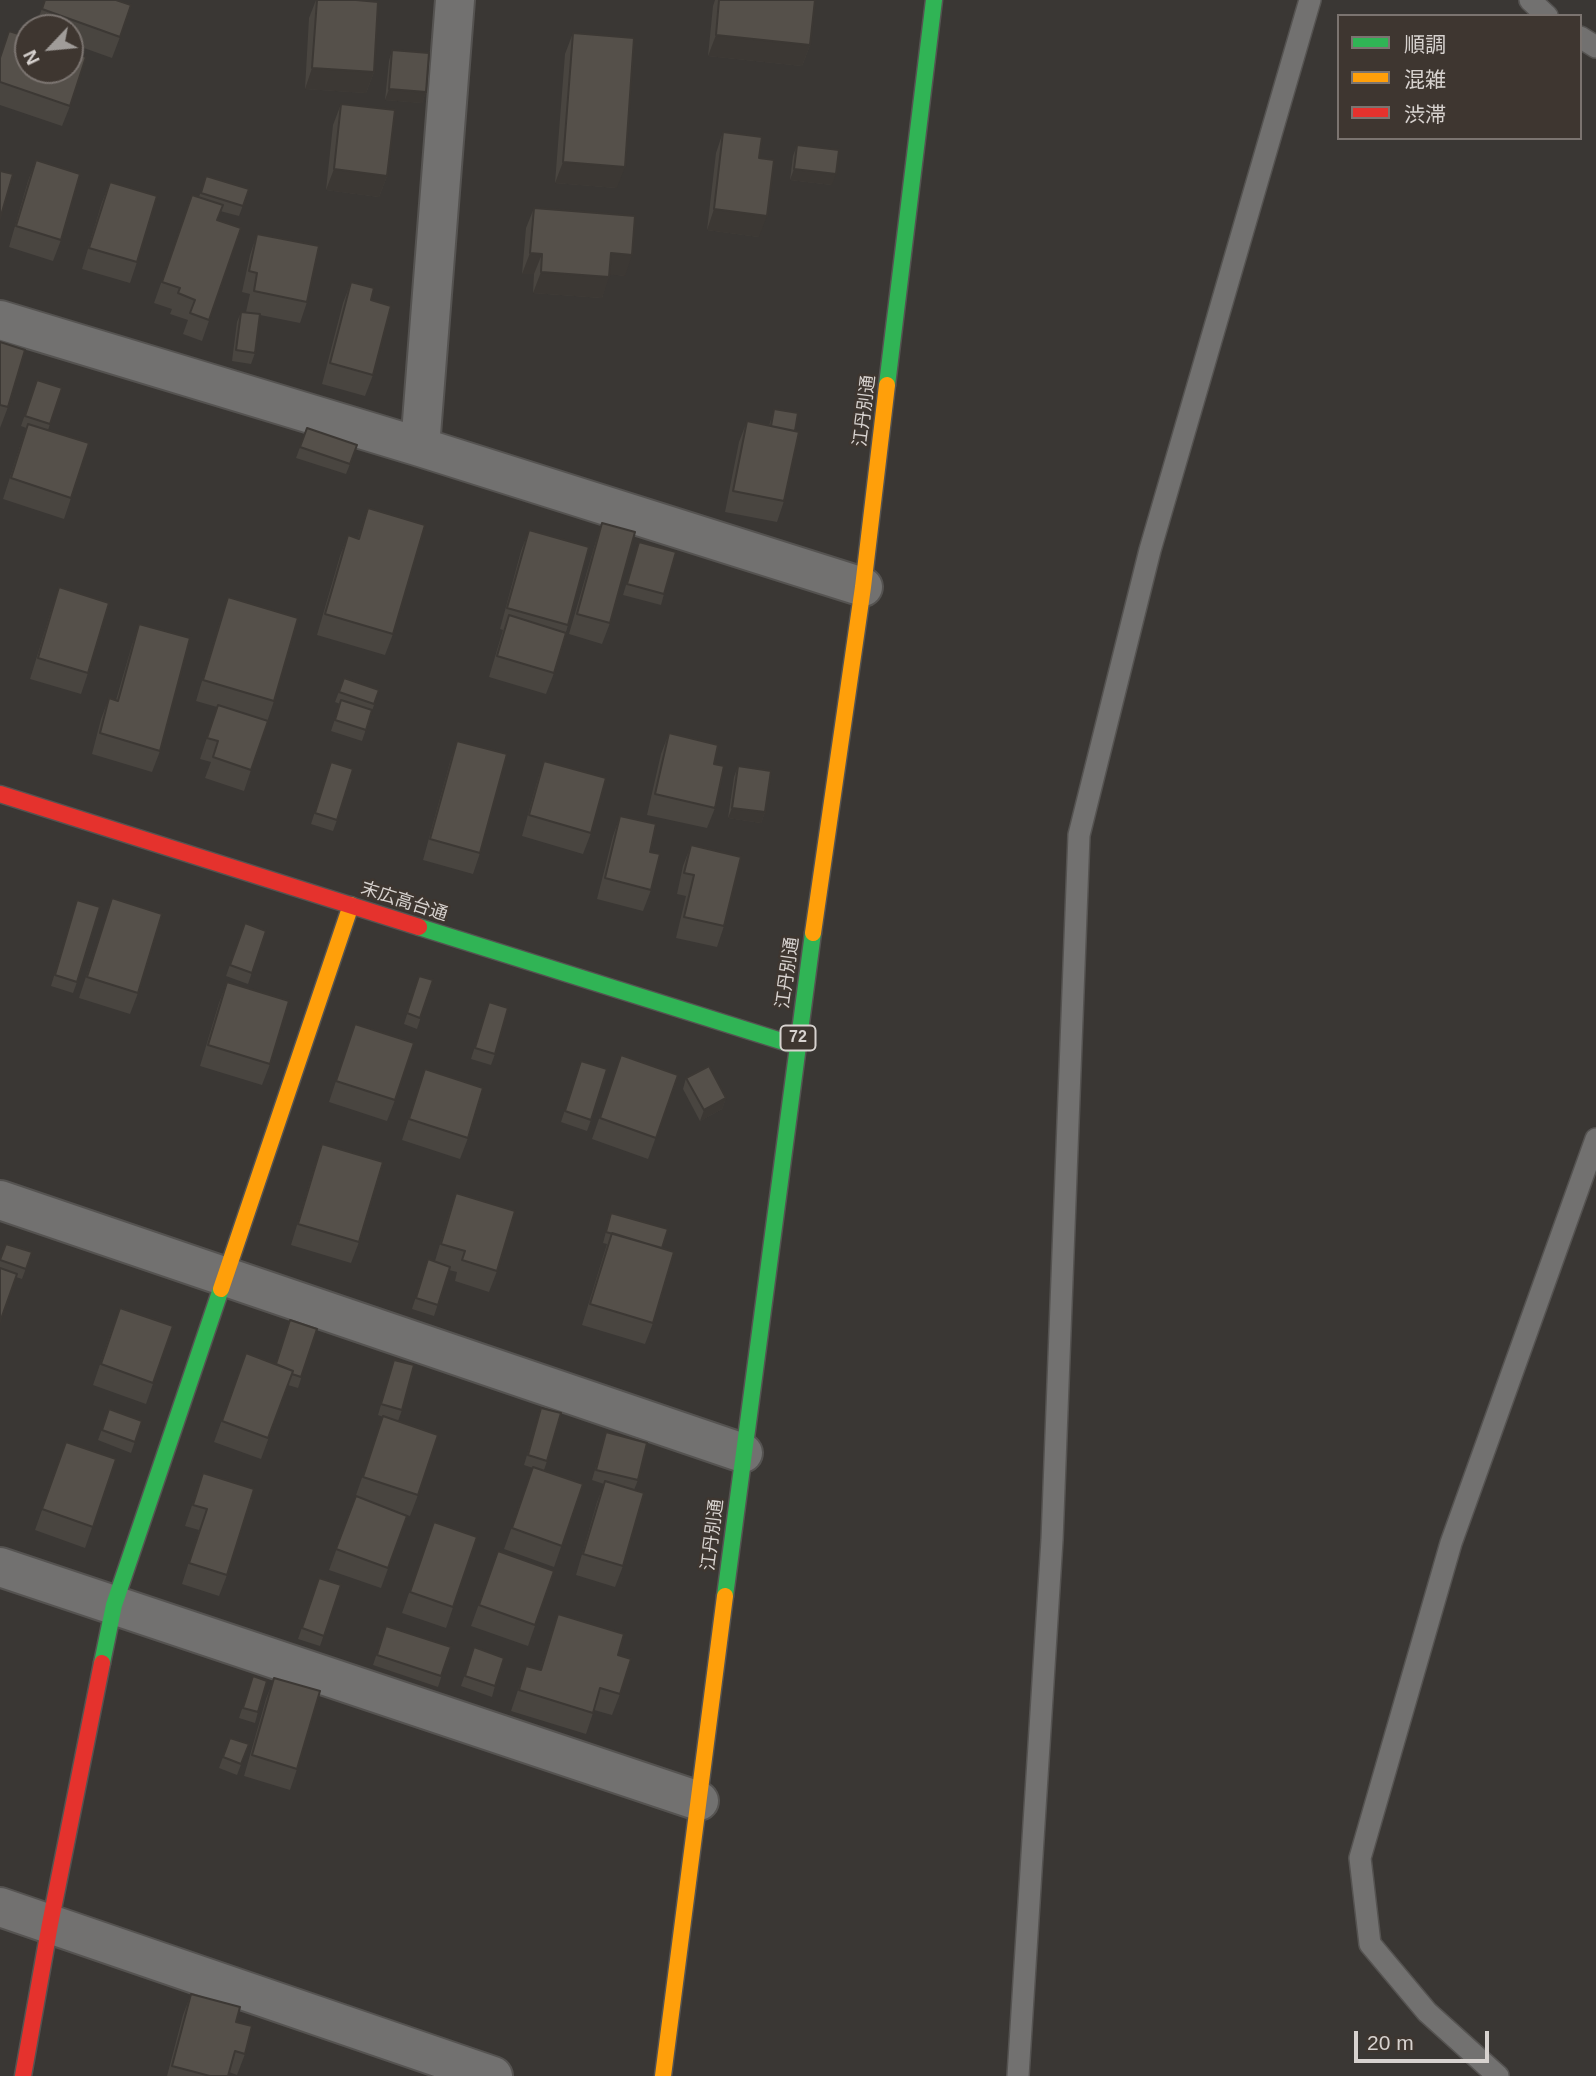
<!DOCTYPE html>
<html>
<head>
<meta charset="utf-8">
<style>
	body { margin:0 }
	#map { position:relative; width:1596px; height:2076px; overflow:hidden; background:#3a3734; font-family:Helvetica,"Noto Sans JP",sans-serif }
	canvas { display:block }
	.legend { position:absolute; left:1337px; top:14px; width:245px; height:126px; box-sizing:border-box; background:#3e3630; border:2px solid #7b7470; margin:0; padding:9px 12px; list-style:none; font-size:21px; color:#d7d2cf }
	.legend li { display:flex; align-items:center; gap:14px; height:35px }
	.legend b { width:35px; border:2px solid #7b7470 }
	.north { position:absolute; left:14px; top:14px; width:70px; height:70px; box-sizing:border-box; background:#3e3630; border:2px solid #7b7470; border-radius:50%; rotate:244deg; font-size:19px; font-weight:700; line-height:28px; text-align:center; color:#d7d2cf }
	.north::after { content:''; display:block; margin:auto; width:24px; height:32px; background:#a09c99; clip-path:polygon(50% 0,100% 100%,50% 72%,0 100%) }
	.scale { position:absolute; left:1354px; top:2031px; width:135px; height:32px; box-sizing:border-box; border:4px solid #d7d2cf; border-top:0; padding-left:9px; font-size:21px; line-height:24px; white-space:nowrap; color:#d7d2cf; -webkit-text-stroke:5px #3e3630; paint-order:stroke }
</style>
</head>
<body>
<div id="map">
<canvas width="1596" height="2076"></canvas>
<ul class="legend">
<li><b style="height:9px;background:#30b455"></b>順調</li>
<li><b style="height:9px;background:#ff9f0a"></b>混雑</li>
<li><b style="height:9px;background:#e5322d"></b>渋滞</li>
</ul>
<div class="north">N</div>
<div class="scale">20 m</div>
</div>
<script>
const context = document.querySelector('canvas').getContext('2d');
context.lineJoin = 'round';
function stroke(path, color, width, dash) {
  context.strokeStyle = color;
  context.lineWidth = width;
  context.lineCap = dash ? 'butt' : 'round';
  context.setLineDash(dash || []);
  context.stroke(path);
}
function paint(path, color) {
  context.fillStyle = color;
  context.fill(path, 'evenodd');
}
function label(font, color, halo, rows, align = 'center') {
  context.font = font + ' Helvetica,"Noto Sans JP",sans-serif';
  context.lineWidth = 5;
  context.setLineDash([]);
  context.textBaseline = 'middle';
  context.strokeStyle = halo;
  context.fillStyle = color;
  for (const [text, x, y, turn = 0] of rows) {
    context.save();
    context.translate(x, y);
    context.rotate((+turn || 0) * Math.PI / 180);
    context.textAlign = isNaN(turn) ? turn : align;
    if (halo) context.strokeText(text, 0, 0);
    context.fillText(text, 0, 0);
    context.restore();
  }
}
const lane = new Path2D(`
	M1530,0L1547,16
	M1580,37L1596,47
	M1018,2076L1052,1540L1079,835L1150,550L1310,0
	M1498,2076L1427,2012L1370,1944L1360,1858L1451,1543L1596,1139`);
const street = new Path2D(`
	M0,320L420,447L863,587
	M420,447L455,0
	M0,1200L743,1453
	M0,1567L699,1801
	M0,1907L493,2076`);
const fast = new Path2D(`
	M887,385L934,0
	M419,927L797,1046
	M725,1596L813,933
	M102,1663L114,1605L221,1289`);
const slow = new Path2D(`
	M813,933L863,587L887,385
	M221,1289L351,905
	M663,2076L725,1596`);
const jam = new Path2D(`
	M0,794L419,927
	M23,2076L50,1924L102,1663`);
stroke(lane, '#555351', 24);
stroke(street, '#555351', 42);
stroke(fast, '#555351', 19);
stroke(slow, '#555351', 19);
stroke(jam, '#555351', 19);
stroke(lane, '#727170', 21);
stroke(street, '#727170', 38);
stroke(fast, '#30b455', 16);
stroke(slow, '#ff9f0a', 16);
stroke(jam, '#e5322d', 16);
paint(new Path2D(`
	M45,0L120,37L112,58L70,43V28H35Z
	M316,0H356L374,72L366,93L305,89L309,18Z
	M715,0H815L810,45L802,66L708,56L713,6Z
	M573,33L617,188L555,183L565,54Z
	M392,50L426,92L422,103L385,100L389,61Z
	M0,57L70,106L62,126L0,105Z
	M341,104L387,176L379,197L326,190L333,125Z
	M723,132L759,158V237L707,230L716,153Z
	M797,145L832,185L790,180L793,156Z
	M36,160L61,240L53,261L9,247L28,181Z
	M206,176L249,189L239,216L220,211L217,220L241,228L202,341L183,334L188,320L170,314L172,309L154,303L192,195L199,197Z
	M110,182L137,262L130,283L82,269L102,202Z
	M534,208L625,276L609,274L602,298L533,293L534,274H522L526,228Z
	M257,234L307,302L300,323L260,315L255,353L251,364L232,361L237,322L241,312H246L250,294L242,292L250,255Z
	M351,282L371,300L373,375L365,396L322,384L343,303Z
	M0,342L8,407L0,428Z
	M37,380L62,388L48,430L71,498L64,519L3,499L26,428L21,426Z
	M774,409L784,501L777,522L725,512L739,442L747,421L769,426Z
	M307,428L350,464L346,474L296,458Z
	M368,508L393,634L385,655L317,635L340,556L348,535L358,538Z
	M602,523L610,623L602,644L569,634L595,544Z
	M529,530L568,625L554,673L546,694L489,677L503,630L500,629L521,551Z
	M639,542L664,594L661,605L623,595Z
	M59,587L88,673L81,694L30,679L52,608Z
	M228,597L274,701L244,791L205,778L211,762L200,759L217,707L196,701L221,618Z
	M139,624L160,751L152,772L92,754L101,719L109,698L116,700L132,645Z
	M344,678L379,690L362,741L331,731L340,704L335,702Z
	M669,733L714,764L715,808L707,828L647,815L661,754Z
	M457,741L480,853L473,874L423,860L450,762Z
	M544,761L591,833L583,854L522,836L537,782Z
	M331,762L337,820L333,831L311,824Z
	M738,766L765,812L761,823L728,818L734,777Z
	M620,816L650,852L651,890L643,911L597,899L613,836Z
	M691,845L724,926L717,947L676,938L686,896L677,894L683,866Z
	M112,898L138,993L130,1014L79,998Z
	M77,900V982L73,993L51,986Z
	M245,923L266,931L248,984L226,976Z
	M419,976L433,980L417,1029L404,1024Z
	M227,982L270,1064L262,1085L200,1066L219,1003Z
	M489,1002L495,1054L491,1065L471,1059Z
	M355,1024L395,1100L387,1121L329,1102Z
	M621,1055L678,1075L648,1159L592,1139Z
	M581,1061L591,1120L587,1131L561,1122Z
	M425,1069L468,1138L460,1159L402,1140Z
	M686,1078L726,1098L722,1109L700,1121L683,1089Z
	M322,1144L359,1242L351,1263L291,1245L315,1165Z
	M456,1193L497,1271L489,1292L455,1281L457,1272L449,1270L434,1316L412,1309L428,1259L435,1261L449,1214Z
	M611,1213L662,1249L653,1323L645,1344L582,1325L607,1244L603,1243Z
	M6,1244L32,1252L22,1279L16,1277L0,1322V1261Z
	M173,1326L146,1404L93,1385L112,1329Z
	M317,1329L298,1388L288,1385L261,1459L214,1442L246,1353L276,1364Z
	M394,1360L402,1410L398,1421L418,1495L410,1516L392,1510L407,1516L381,1588L329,1570L355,1498L383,1417L378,1415Z
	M541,1408L547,1461L544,1470L583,1484L554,1567L504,1549L533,1468L524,1465Z
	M109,1409L142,1421L131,1453L98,1440Z
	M606,1432L638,1480L634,1490L623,1566L615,1587L576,1575L597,1502L604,1484L592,1480Z
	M66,1442L116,1459L85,1548L35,1530Z
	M203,1473L227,1575L219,1596L182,1584L199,1530L185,1526Z
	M434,1522L477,1537L446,1628L402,1613Z
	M498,1551L554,1571L528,1646L471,1626Z
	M319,1578L341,1585L320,1646L298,1639Z
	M558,1614L618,1655L620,1694L612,1715L594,1710L586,1734L511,1711L526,1666L540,1670Z
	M386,1626L451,1647L438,1687L373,1665Z
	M474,1647L495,1686L492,1697L461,1686Z
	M253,1676L258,1712L255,1723L239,1718Z
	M274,1678L297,1769L290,1790L244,1776L266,1699Z
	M230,1738L249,1744L237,1775L219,1768Z
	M191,1994L236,2022L245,2054L237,2075L229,2072L228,2076H167L183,2015Z`), '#494540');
paint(new Path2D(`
	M716,35L810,45L802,66L708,56Z
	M312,68L374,72L366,93L305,89Z
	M389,89L426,92L422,103L385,100Z
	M563,162L625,167L617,188L555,183Z
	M334,169L387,176L379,197L326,190Z
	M794,169L836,174L832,185L790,180Z
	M714,209L767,216L759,237L707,230Z
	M530,253L542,254L534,274H522Z
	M611,253L632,255L625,276L603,274Z
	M541,272L609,277L602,298L533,293Z
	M732,808L765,812L761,823L728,818Z
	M726,1098L722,1109L700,1121L704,1110Z`), '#3c3834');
const building = new Path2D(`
	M45,0H116L131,5L120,37L42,9Z
	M317,0H356L378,2L374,72L312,68Z
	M719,0H815L810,45L716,35Z
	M9,31L28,37V70H70V51L86,57L70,106L0,82V58Z
	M573,33L634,38L625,167L563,162Z
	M392,50L429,53L426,92L389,89Z
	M341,104L395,110L387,176L334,169Z
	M723,132L762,137L759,158L774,160L767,216L714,209Z
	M797,145L839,150L836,174L794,169Z
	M36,160L80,174L61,240L16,226Z
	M0,171L13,174L0,219Z
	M206,176L249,189L243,206L201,193Z
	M110,182L157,196L137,262L89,248Z
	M192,195L223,205L217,220L241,228L209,320L190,313L195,300L178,293L180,288L162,282Z
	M534,208L635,216L632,255L611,253L609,277L541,272L542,254L530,253Z
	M257,234L319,246L307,302L254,291L257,273L249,271Z
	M351,282L374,288L371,300L391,306L373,375L330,363Z
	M241,312L260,314L255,353L236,350Z
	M0,342L25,350L8,407L0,405Z
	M37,380L62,388L50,424L25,416Z
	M774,409L798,413L795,431L771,426Z
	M747,421L799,432L784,501L733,491Z
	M28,424L89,443L71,498L11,478Z
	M307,428L357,445L350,464L300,447Z
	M368,508L425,525L393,634L325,614L348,535L359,539Z
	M602,523L635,532L610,623L577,614Z
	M529,530L589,547L568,625L507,608Z
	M639,542L676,552L664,594L627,584Z
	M59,587L109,603L88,673L38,658Z
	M228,597L298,618L274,701L203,680Z
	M509,615L566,633L554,673L497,656Z
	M139,624L190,638L160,751L100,733L109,698L118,701Z
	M344,678L379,690L374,704L339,692Z
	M341,700L372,710L366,730L335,720Z
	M218,705L268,721L251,770L213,757L218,741L207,738Z
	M669,733L718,745L714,764L724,766L715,808L655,794Z
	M457,741L507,754L480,853L430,839Z
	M544,761L606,778L591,833L529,815Z
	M331,762L353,769L337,820L315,813Z
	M738,766L771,771L765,812L732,808Z
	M620,816L656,824L650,852L660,854L651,890L605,878Z
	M691,845L741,857L724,926L684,917L694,875L684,873Z
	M112,898L162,914L138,993L87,977Z
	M77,900L100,907L77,982L55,975Z
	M245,923L266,931L252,973L230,965Z
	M419,976L433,980L420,1018L407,1013Z
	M227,982L289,1001L270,1064L208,1045Z
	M489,1002L508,1008L495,1054L475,1048Z
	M355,1024L414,1043L395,1100L336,1081Z
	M621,1055L678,1075L656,1138L600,1118Z
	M581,1061L607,1069L591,1120L565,1111Z
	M709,1066L726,1098L704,1110L686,1078Z
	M425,1069L483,1088L468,1138L409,1119Z
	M322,1144L383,1162L359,1242L298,1224Z
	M456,1193L515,1211L497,1271L462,1260L465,1251L441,1244Z
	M611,1213L668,1229L662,1248L606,1232Z
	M612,1233L674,1252L653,1323L590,1304Z
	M6,1244L32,1252L26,1269L0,1260Z
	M428,1259L450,1267L438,1305L416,1298Z
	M0,1268L17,1274L0,1322Z
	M120,1308L173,1326L153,1383L101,1364Z
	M290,1320L317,1329L301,1377L292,1374L293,1371L276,1364Z
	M246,1353L293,1371L268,1438L222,1421Z
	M394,1360L414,1365L402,1410L381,1404Z
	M541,1408L561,1413L547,1461L528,1455Z
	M109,1409L142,1421L135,1442L102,1430Z
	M383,1416L438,1435L418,1495L363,1477Z
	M606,1432L647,1443L638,1480L596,1470Z
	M66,1442L116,1459L93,1527L42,1509Z
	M533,1467L583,1484L562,1546L512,1528Z
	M203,1473L254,1489L227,1575L189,1563L207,1509L193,1505Z
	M605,1481L644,1493L623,1566L583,1554Z
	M356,1496L407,1516L388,1568L336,1549Z
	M434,1522L477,1537L453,1607L410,1592Z
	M498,1551L554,1571L535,1625L479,1605Z
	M319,1578L341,1585L324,1636L302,1628Z
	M558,1614L624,1634L618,1655L631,1659L620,1694L600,1688L593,1713L519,1690L526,1666L541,1670Z
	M386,1626L451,1647L441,1676L377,1655Z
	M474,1647L504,1658L495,1686L465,1676Z
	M253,1676L267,1681L258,1712L243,1708Z
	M274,1678L320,1691L297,1769L252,1755Z
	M230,1738L249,1744L241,1764L223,1757Z
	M191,1994L240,2007L236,2022L252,2026L245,2054L235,2051L228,2076H210L172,2066Z`);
paint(building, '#55504a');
stroke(building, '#3c3834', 2);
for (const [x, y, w] of [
	[798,1038,35]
]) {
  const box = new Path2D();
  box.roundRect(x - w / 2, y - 12.5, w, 25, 5);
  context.fillStyle = '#3e3630';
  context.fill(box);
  stroke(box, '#d7d2cf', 2);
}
label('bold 16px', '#d7d2cf', null, [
	["72",798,1038]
]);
label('18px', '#d7d2cf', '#3e3630', [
	["江丹別通",865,411,-83],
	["末広高台通",404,902,18],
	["江丹別通",788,973,-82],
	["江丹別通",713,1535,-83]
]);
</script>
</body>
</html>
